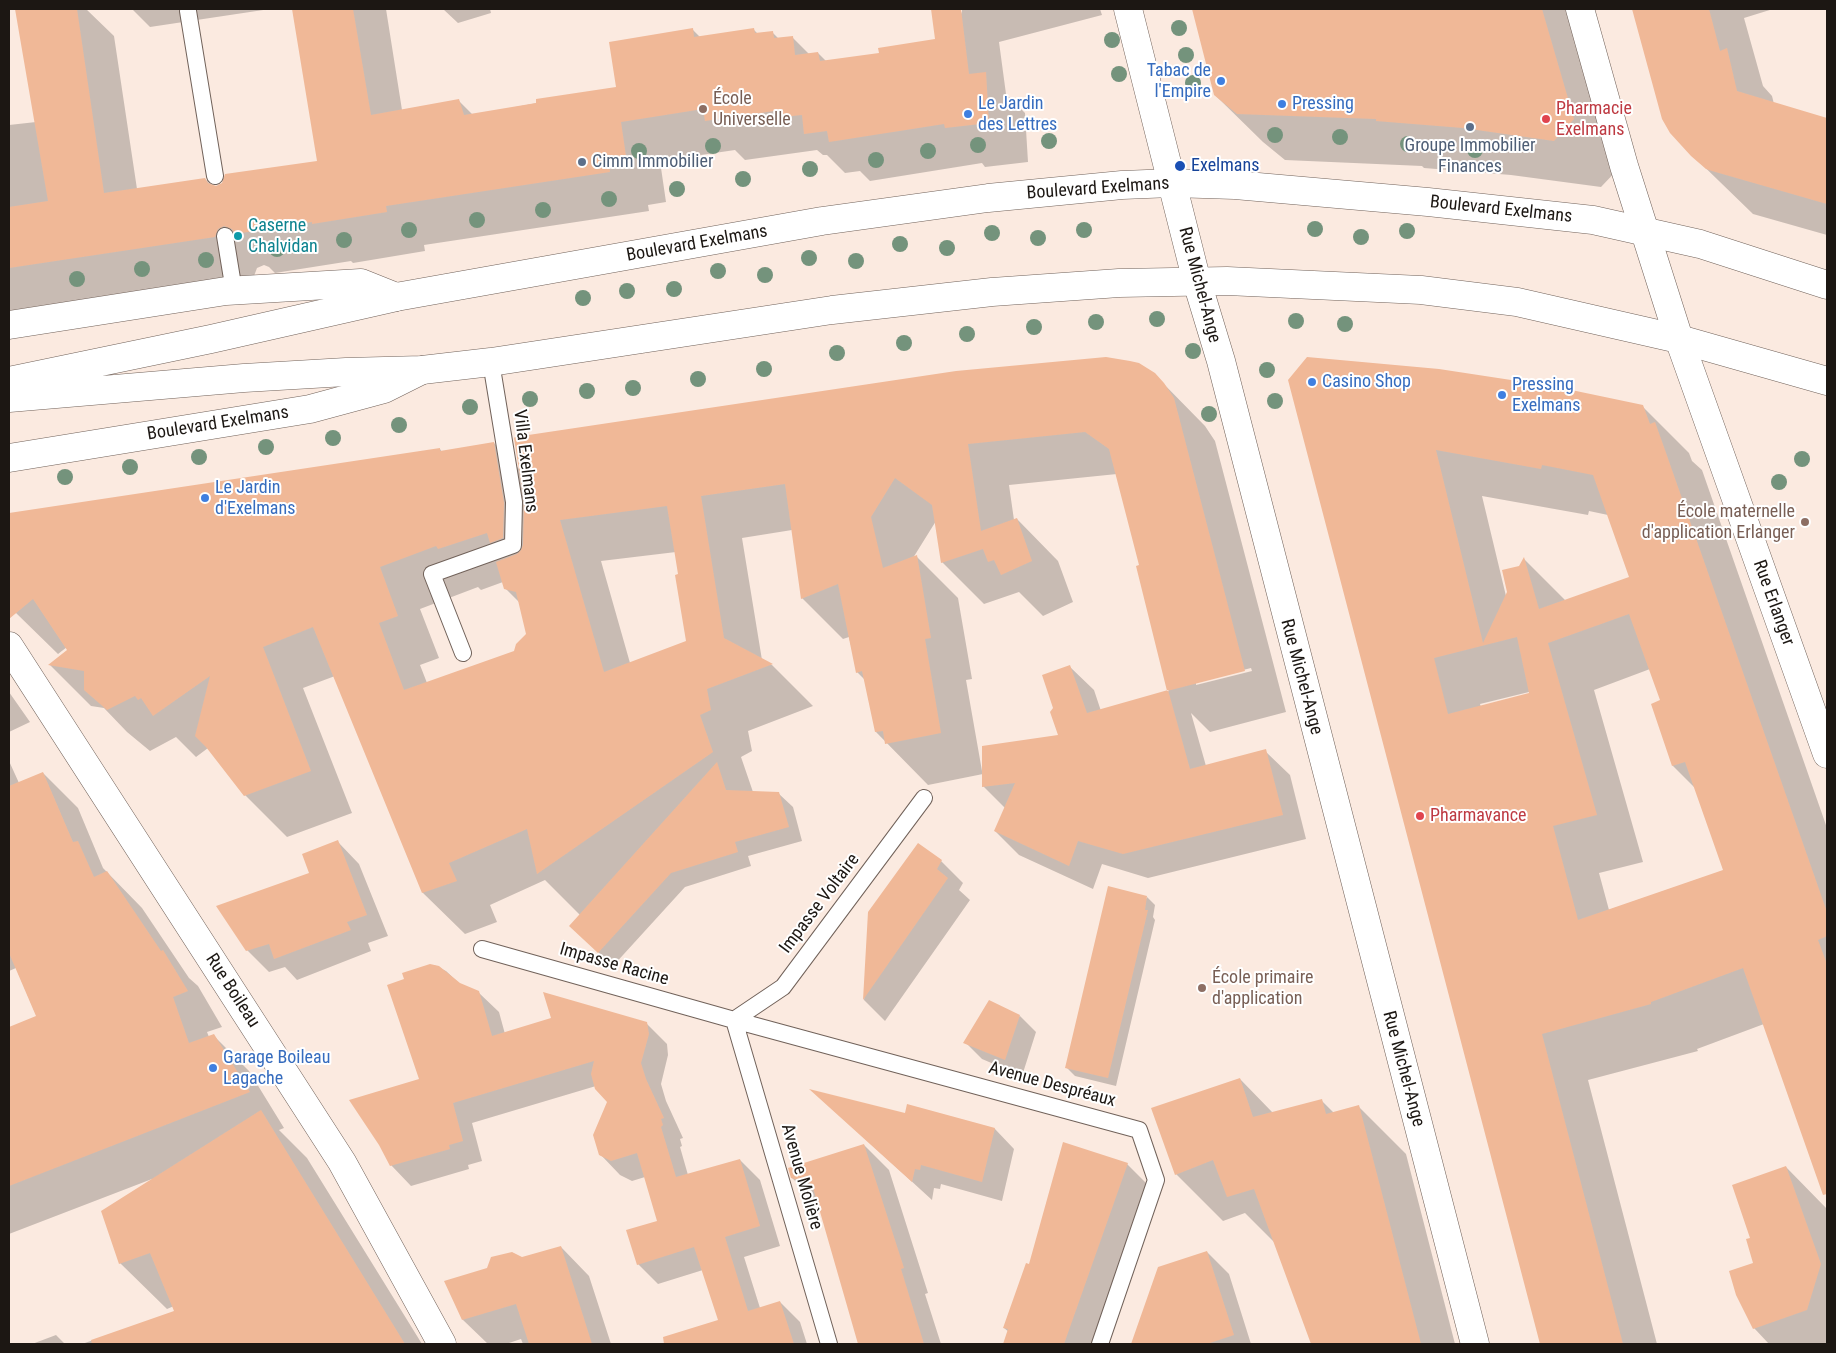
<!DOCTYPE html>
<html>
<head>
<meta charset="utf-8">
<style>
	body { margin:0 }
	#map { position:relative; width:1836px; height:1353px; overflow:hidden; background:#fbeae0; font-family:"Roboto Condensed",sans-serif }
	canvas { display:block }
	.frame { position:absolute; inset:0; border:10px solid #1c1713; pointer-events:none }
</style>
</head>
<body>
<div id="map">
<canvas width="1836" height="1353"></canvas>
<div class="frame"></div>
</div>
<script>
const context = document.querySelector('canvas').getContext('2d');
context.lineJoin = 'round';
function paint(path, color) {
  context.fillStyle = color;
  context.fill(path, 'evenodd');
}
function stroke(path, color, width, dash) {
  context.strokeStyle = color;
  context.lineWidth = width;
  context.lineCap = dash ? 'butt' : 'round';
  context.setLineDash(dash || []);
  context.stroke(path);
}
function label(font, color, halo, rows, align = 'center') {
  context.font = font + ' "Roboto Condensed",sans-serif';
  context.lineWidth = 4;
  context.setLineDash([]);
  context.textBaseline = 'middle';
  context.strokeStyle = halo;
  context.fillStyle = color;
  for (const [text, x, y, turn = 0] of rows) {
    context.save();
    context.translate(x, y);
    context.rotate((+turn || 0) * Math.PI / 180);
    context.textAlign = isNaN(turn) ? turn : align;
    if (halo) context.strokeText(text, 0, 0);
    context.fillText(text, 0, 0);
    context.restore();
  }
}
paint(new Path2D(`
	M17,9H86L114,36L137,189L205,179L211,185L216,187L318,162L294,9H386L402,110L458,100L473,115L617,88L693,30L700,37L754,30L758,34L772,32L779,39L792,37L809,54L818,53L826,61L880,54L936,40L933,9H960L962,14V9H1100L1102,15L999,42L1006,94L1025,113L1028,162L985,167L982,163L870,181L860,171L845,173L827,155H823L817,150L745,160L735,150L660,161L666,202L648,205L649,211L424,245L425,251L353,263L351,261L275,273L269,267L264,265L257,268L254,276L9,313V125L36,122Z
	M132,9H270L150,27Z
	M443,9H490L491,13L458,23Z
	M1193,9H1576L1620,167L1601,187L1511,175L1424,168L1422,166L1285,160L1263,142L1215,95Z
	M1633,9H1773L1744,18L1763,86L1772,96L1774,104L1795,115L1827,126V235L1753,214L1686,149L1663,118Z
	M1154,374L1205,426L1215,441L1286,712L1210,732L1191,713L1206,766L1265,751L1290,775L1306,839L1148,878L1102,864L1093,889L1019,855L995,831L1005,808L983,786V774L928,785L876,732L865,680L857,672L849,637L843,639L802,598L792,530L742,538L762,660L772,665L813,706L748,731L752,751L741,757L753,792L778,793L793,807L802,841L748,856L751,866L685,887L613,966L584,939L580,915L545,880L490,905L497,922L465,934L423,893L335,676L303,688L352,813L287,837L245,795L208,748L196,757L176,737L150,751L127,732L104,708L91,706L50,665L69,651L67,647L58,654L16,613L9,602V514L440,449L442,452L494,443L520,470ZM1117,474L1141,566L1169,691L1101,711L1094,690L1069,666L1060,736L982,771L966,680L972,679L958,598L917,557L913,558L936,521L942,562L984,604L1019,592L1043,616L1073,602L1058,561L1017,519L1014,520L1009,485ZM676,552L687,642L630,663L601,561ZM503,582L505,588L520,603L528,634L515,652L427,683L420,665L439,658L420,609L478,587L481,590ZM1251,668L1252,671L1196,685V682Z
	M1290,380L1642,406L1689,453L1692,461L1702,470L1827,828V1173L1811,1157L1764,1024L1697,1049L1698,1051L1588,1080L1657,1344H1541ZM1482,496L1588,515L1589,511L1608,515L1631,578L1566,601L1524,559L1506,596ZM1650,669L1661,701L1673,766L1695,788L1725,870L1609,910L1599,873L1643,862L1594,690ZM1529,692L1530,694L1481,707L1480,704Z
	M9,692L30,722L9,732Z
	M9,761L19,783L43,773L78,808L103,868L142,908L189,978L198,986L222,1027L207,1032L209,1037L214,1036L249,1071L284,1128L279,1130L307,1158L422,1344H82L176,1311L174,1306L167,1309L120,1263L152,1179L9,1234V1028L37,1017L16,968L9,971Z
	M338,842L359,864L388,936L368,943L371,951L297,980L285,967L269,972L247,950Z
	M941,861L963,883L959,890L970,900L885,1021L864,1000L870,912Z
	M1147,897L1155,905L1153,917L1155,920L1116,1086L1075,1076L1067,1068Z
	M434,965L446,971L460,984L478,992L499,1012L505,1034L646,1023L667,1044L668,1055L661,1084L666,1101L683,1138L680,1139L682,1146L680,1147L688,1175L740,1160L760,1180L780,1246L744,1257L760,1308L780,1302L800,1322L807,1344H718L711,1324L720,1321L703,1270L658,1284L638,1264L658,1222L645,1177L632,1181L620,1175L600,1154L608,1102L596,1086L472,1123L482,1161L468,1165L469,1169L411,1186L391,1165L420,1080L405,980Z
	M1020,1016L1036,1032L1022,1076L982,1059L965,1042Z
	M1240,1079L1273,1113L1321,1100L1334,1113L1359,1107L1406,1154L1455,1344H1313L1276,1244L1245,1213L1223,1221L1176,1174Z
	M813,1091L905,1114L995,1129L1014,1149L1002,1201L941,1184L940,1189L934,1188L932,1200Z
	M864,1145L889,1170L928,1293L925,1294L941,1344H859L819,1204L792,1178Z
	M1127,1164L1152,1189L1098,1344H1004L1009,1332L1004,1328L1030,1266Z
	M1786,1167L1827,1209V1344H1769L1754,1328L1755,1264L1751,1239Z
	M561,1247L589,1276L611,1344H523L521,1339L506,1344H488L463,1320L446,1282Z
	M1207,1252L1229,1274L1251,1344H1132L1159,1268Z
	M56,1335L65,1344H32Z`), '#0003');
paint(new Path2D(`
	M15,9H77L104,193L205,178L208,183L216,186L222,183L225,174L317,161L292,9H353L371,115L459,99L464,115L536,103V99L616,87L609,42L693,28L694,37L754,28L755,33L773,31L774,38L793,36L795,55L818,52L820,61L879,53L878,48L935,39L931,9H961L969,74L986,72L989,123L945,128L944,124L829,142L827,131L804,134L802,115L782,117L781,110L705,121L703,109L621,122L627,163L609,166L610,172L386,206L387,212L312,224V222L235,234L232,229L224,226L218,229L215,237L9,268V207L48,201Z
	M1192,9H1542L1574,119L1554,141L1463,128L1376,121V119L1237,114L1214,95Z
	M1632,9H1709L1720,51L1727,48L1737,91L1827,118V204L1712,171L1706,169L1691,156L1670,133L1662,119Z
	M1106,357L1130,361L1139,363L1155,373L1164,383L1174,398L1245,671L1167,691L1136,566L1139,565L1109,449L1085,432L968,444L981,531L1017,518L1032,561L1001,575L994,560L988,562L983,549L941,563L932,505L895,478L871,517L883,568L917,555L931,638L925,639L941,733L885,744L883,731L875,732L862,671L856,673L838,584L801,599L785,484L701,496L724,638L773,664L707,689L711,710L700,715L713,752L537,874L527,829L449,863L457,881L422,893L313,627L263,647L311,771L244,796L206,747L195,736L210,676L153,716L141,698L138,700L135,696L107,710L84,690V671L48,665L67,650L33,599L9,619V513L440,448V451L494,442L504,503L503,538L490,543L487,533L438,549L436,546L380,567L398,616L379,623L404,690L514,651L516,644L526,634L516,592L504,589L496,562L517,554L521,550L523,545L524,501L514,438L515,437L956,371ZM667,506L678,574L675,575L686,641L604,672L560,520Z
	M1307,357L1439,369L1557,387L1643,405L1650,424L1655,422L1665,450L1827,912V936L1818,940L1827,964V1194L1823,1195L1743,968L1651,1002V1004L1542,1034L1623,1344H1540L1288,380ZM1436,450L1541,469L1542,465L1593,475L1629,577L1539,609L1524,557L1519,566L1502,570L1507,592L1483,643ZM1629,614L1660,700L1651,704L1672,766L1685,762L1723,870L1578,920L1553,826L1597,815L1548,643ZM1517,637L1529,693L1448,714L1434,658Z
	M1070,665L1087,713L1168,690L1190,769L1266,749L1283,815L1123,854L1078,841L1069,866L994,831L1015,783L982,787V746L1058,735L1050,712L1053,708L1042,675Z
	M717,762L726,790L779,792L789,827L735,842L738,852L671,873L598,953L569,926Z
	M43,772L73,842L78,841L94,877L107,871L161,951L163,950L188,991L173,997L189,1043L214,1034L250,1092L9,1186V1027L36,1016L9,953V786Z
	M338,840L367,915L347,922L351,930L274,959L269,944L246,951L216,906L309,873L302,854Z
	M918,843L942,860L937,869L948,878L863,1000L868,912Z
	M1108,886L1147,896L1145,910H1148L1108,1078L1065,1068Z
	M430,964L439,966L460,983L479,991L492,1036L551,1018L543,992L647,1022L649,1034L641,1063L646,1079L664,1118L661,1119L663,1125L661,1127L676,1177L740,1159L760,1226L725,1237L748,1311L780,1301L794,1344H664L663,1337L718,1320L694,1247L637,1265L626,1230L657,1221L637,1153L611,1161L599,1155L593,1135L607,1102L595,1089L591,1074L594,1061L453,1103L463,1141L449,1145L450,1149L390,1166L379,1145L349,1100L419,1079L387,985L404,979L402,973Z
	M989,1000L1020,1015L1005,1060L963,1043Z
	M1240,1078L1253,1117L1322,1099L1326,1114L1359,1105L1421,1344H1311L1254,1189L1227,1197L1213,1160L1175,1175L1151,1108Z
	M809,1089L905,1113L907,1104L995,1128L982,1182L921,1165L920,1170L915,1169L912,1182Z
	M261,1110L405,1344H92L91,1340L174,1311L150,1253L119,1264L101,1211Z
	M1063,1142L1128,1163L1064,1344H1003L1008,1329L1003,1328L1026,1263L1029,1264Z
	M864,1144L904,1268L901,1269L924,1344H858L812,1184L791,1178L788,1168Z
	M1786,1166L1821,1264L1807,1310L1753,1329L1736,1295L1729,1271L1753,1263L1746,1239L1750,1238L1732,1185Z
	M561,1246L592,1344H529L516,1304L462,1320L444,1281L487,1268L491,1257L512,1252L522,1257Z
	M1207,1251L1234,1335L1207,1344H1131L1158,1267Z`), '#f0b897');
const service = new Path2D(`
	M188,11L215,176
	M225,236L234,291
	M463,653L432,574L513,545L514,502L491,362
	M482,949L734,1020L1139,1130L1156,1180L1100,1344
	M734,1020L829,1344
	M734,1020L783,987L924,798`);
const minor = new Path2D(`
	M1128,9L1197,282L1221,361L1475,1344
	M1580,9L1624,166L1679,339L1827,754
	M9,325L226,291L361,283L396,297
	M9,458L310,409L384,389L422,370
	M9,646L342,1162L442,1344`);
const primary = new Path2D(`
	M9,381L211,339L396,297L822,221L988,198L1122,185L1172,183L1235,185L1428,202L1593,220L1700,244L1827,285
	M9,398L244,378L346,372L422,370L491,362L832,310L992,292L1119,283L1227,281L1421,290L1517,302L1679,339L1827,381`);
stroke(service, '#71625a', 18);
stroke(minor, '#71625a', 29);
stroke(primary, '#71625a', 29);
stroke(service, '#fff', 16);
stroke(minor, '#fff', 28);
stroke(primary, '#fff', 28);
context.fillStyle = '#74937c';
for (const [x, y] of [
	[1179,28],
	[1112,40],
	[1186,55],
	[1119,74],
	[1193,83],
	[1275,135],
	[1340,137],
	[1049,141],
	[1408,144],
	[978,145],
	[713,146],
	[1475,150],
	[639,151],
	[928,151],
	[876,160],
	[810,169],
	[743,179],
	[677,189],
	[609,199],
	[543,210],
	[477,220],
	[1315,229],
	[409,230],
	[1084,230],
	[1407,231],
	[992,233],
	[1361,237],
	[1038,238],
	[344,240],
	[900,244],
	[947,248],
	[277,249],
	[809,258],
	[206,260],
	[856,261],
	[142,269],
	[718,271],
	[765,275],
	[77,279],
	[674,289],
	[627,291],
	[583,298],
	[1157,319],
	[1296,321],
	[1096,322],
	[1345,324],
	[1034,327],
	[967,334],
	[904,343],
	[1193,351],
	[837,353],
	[764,369],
	[1267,370],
	[698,379],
	[633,388],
	[587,391],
	[530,399],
	[1275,401],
	[470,407],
	[1209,414],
	[399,425],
	[333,438],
	[266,447],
	[199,457],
	[1802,459],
	[130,467],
	[65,477],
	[1779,482]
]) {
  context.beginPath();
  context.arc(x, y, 8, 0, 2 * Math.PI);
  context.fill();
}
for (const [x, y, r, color] of [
	[1221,81,5,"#3f7fe0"],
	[1282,104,5,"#3f7fe0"],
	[703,109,5,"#8d6e63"],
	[968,114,5,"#3f7fe0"],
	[1546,119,5,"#e0444e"],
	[1470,127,5,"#5c6f8a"],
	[582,162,5,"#5c6f8a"],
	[1180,166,6,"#1a4fb4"],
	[238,236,5,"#0f9aa8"],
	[1312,382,5,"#3f7fe0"],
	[1502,395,5,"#3f7fe0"],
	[205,498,5,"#3f7fe0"],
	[1805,522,5,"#8d6e63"],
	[1420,816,5,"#e0444e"],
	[1202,988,5,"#8d6e63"],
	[213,1068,5,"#3f7fe0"]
]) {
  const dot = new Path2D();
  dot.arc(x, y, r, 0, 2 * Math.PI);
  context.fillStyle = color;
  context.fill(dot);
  stroke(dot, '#fff', 2);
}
label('18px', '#366cbe', '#fff', [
	["Tabac de",1211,71,"right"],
	["l'Empire",1211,92,"right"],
	["Le Jardin",978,104],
	["des Lettres",978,125],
	["Pressing",1292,104],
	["Casino Shop",1322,382],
	["Pressing",1512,385],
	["Exelmans",1512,406],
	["Le Jardin",215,488],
	["d'Exelmans",215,509],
	["Garage Boileau",223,1058],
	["Lagache",223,1079]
], 'left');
label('18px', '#785e54', '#fff', [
	["École",713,99],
	["Universelle",713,120],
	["École maternelle",1795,512,"right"],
	["d'application Erlanger",1795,533,"right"],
	["École primaire",1212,978],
	["d'application",1212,999]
], 'left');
label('18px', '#be3a42', '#fff', [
	["Pharmacie",1556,109],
	["Exelmans",1556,130],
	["Pharmavance",1430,816]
], 'left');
label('18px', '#4e5e75', '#fff', [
	["Groupe Immobilier",1470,146],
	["Finances",1470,167],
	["Cimm Immobilier",592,162,"left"]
]);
label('18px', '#164399', '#fff', [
	["Exelmans",1191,166]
], 'left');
label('18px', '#1c1713', '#fff', [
	["Boulevard Exelmans",1098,189,-4],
	["Boulevard Exelmans",1501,210,6],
	["Boulevard Exelmans",697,244,-10],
	["Rue Michel-Ange",1199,285,75],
	["Boulevard Exelmans",218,424,-9],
	["Villa Exelmans",525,461,83],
	["Rue Erlanger",1773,603,70],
	["Rue Michel-Ange",1301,677,75],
	["Impasse Voltaire",820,904,-53],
	["Impasse Racine",614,965,16],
	["Rue Boileau",232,991,57],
	["Rue Michel-Ange",1403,1069,75],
	["Avenue Despréaux",1052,1085,15],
	["Avenue Molière",801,1177,74]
]);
label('18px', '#0d838f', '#fff', [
	["Caserne",248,226],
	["Chalvidan",248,247]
], 'left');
</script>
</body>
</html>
